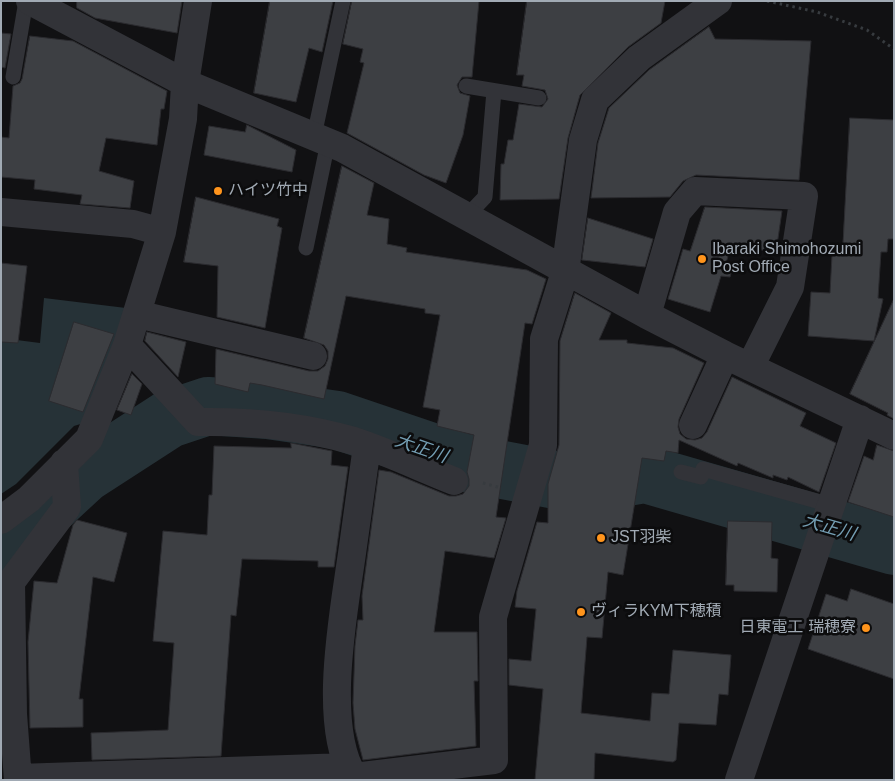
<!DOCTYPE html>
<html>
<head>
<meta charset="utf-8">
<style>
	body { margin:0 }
	#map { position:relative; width:895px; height:781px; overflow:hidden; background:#111113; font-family:Helvetica,sans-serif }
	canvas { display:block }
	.frame { position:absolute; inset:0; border:2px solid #a1aab4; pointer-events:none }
</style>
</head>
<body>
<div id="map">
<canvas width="895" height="781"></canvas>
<div class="frame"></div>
</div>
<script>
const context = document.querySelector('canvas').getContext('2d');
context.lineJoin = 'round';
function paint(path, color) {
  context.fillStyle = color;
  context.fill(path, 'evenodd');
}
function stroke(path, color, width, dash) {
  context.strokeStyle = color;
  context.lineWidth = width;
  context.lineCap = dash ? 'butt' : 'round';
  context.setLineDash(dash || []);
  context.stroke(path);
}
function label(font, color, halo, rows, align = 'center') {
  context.font = font + ' Helvetica,"Noto Sans JP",sans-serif';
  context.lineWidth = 5;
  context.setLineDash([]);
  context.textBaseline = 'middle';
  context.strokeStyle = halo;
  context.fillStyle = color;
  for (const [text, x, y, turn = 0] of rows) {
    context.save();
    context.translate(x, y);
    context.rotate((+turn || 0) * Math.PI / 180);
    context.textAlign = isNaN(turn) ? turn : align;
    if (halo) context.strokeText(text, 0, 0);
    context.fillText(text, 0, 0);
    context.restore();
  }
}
paint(new Path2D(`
	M44,298L126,308L87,422L74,426L16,484L1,494V338L40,343Z`), '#263237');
stroke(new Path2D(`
	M1,567L18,535L84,474L169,419L208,406L268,410L337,420L461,462L582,485L645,474L894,546`), '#263237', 58);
const building = new Path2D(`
	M77,1H182L177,33L95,18L77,8Z
	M270,1H333L322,52L309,48L296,102L254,93Z
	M352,1H479L472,77H462L457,85L460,93L470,96L463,135L446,183L424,175L347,133L364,63L360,62L363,49L343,44Z
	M527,1H665L661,23L628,47L580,95L568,138L559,199L500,200L501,164H504L508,140H513L519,104L542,107L548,99L545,90L522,86L524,75H517Z
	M709,27L715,39L811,41L799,180L696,175L683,181L670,197L591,198L598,143L609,108L649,70Z
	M1,33L11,34L5,68L1,67Z
	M30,36L73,41L167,91L164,109H161L157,145L106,138L99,171L134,181L130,208L80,204L82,195L34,189L35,180L1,177V137L9,138L13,86L20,83L22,79Z
	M850,118L894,120V239H888L887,252H881L878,298L883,299L874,341L808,336L811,292L830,293L832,255L842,256Z
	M247,125L296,150L292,172L204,155L209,126L245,132Z
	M342,166L374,183L367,215L389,219L387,244L407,248L406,252L527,270L546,279L532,324L525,323L496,517L506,518L494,558L445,551L434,632H477L478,681H474L476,746L363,760L355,729L353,703L355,646L358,620H363L362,596L379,470L391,472L449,496H456L463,494L469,486V479L467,472L474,435L437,426L440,410L423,407L440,315L425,313V309L346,296L324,399L262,385L250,383L248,392L215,384L216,349L309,371H318L325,366L328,359V351L324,345L304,338Z
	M196,197L279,219L277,226L282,228L265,328L217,317L218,266L184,262Z
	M705,207L782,211L776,252L731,246L726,263L733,265L730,277L721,276L710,312L668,299L683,249L690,251Z
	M588,218L653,239L645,267L582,260Z
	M1,263L27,266L18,343L1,342Z
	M575,293L611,313L599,340H627V343L673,348L704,363L679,419L678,427L680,434L686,439L695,440L702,438L707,432L732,377L806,413L800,426L836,443L819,492L788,477L787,480L773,475V478L738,463L737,466L679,440L678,453L666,451L664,461L642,458L623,575L608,572L602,638L587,637L581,713L650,721L652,693L669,694L673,650L731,655L728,695L719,694L716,725L679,723L676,760L673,762L595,753L594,780H535L543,689L509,685V659L531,661L536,609L515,607L517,591L537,522L548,523V484L559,445L560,341Z
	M894,299V419L887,415L888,413L850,394Z
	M74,322L114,334L83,412L49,401Z
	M147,332L186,342L178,377L145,341Z
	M132,374L142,384L131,415L117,410Z
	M291,443L332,451L331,465L348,467L334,567H318V561L242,559L236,616L231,615L221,756L92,760L91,733L168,730L174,643L153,641L163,531L207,535L209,495H212L214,446L291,448Z
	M877,445L894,451V517L848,502L864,456L873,460Z
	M77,520L127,533L114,582L93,577L79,699H83V727L30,728L28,642L34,581L57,583L73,525Z
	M728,521L772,522L771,558L778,559L777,592L734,591V585H726Z
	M851,589L894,604V679L808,649L826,594L847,601Z`);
paint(building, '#3d3f43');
stroke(building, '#2b2b2f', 1);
stroke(new Path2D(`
	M767,1L817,12L867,30L894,49
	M483,483L501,488`), '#373b3f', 3, [2.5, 4]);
stroke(new Path2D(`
	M13,77L26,1
	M466,86L539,98
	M314,136L343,1
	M466,217L485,197L494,91
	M306,248L328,142
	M681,472L701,477L703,469L831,505`), '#323338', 15);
stroke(new Path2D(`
	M30,1L185,83L342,148L647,315L725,355L894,436
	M1,212L133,224L162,232
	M137,314L313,356
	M647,315L677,212L695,191L804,196L790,287L750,367
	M127,345L198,422C251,421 303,426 354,441C388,452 421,468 454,481
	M693,425L725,355
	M1,520L29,499L89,439L127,345L162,232L183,119L185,83L198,1
	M354,777C323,729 342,622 350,567C356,527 361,487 367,446
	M18,778L347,767
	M18,780L13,714L11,582L67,507L64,463
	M354,780V777L494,760L493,617L543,445L544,339L565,272L583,140L595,100L639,58L718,1
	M739,780L860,419`), '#323338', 28);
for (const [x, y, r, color] of [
	[218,191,5,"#ff941c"],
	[702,259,5,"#ff941c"],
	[601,538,5,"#ff941c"],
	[581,612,5,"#ff941c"],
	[866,628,5,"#ff941c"]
]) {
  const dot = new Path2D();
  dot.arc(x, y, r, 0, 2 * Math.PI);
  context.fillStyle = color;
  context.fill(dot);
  stroke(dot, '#0c0c0d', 2);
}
label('16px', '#a1aab4', '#0c0c0d', [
	["ハイツ竹中",228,191],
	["Ibaraki Shimohozumi",712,250],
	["Post Office",712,268],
	["JST羽柴",611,538],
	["ヴィラKYM下穂積",591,612],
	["日東電工 瑞穂寮",856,628,"right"]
], 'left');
label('italic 18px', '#749eb3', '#0c0c0d', [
	["大正川",421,449,19],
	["大正川",829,528,16]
]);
</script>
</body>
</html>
